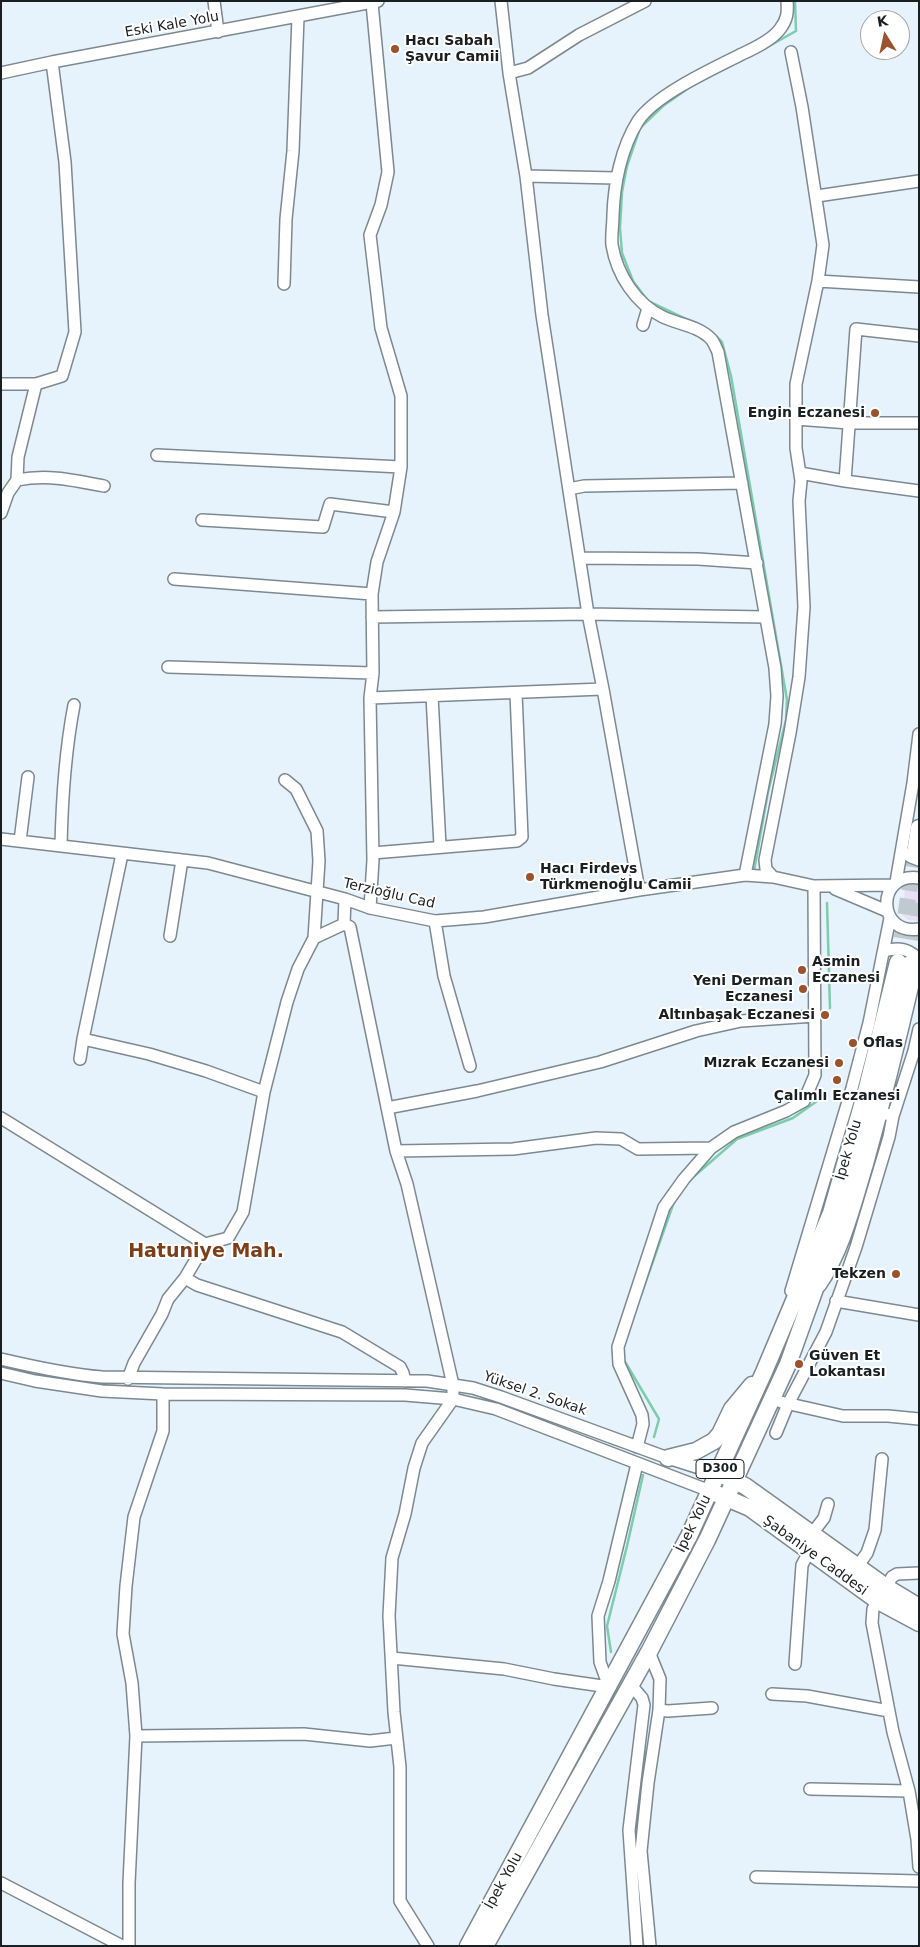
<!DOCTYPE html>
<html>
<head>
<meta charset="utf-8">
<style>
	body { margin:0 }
	#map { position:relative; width:920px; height:1947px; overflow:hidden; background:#e7f3fc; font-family:"DejaVu Sans",sans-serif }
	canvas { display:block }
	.frame { position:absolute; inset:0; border:2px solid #1a1f22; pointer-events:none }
	.north { position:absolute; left:860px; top:10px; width:50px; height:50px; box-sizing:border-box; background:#fff; border:1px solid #a3a5a7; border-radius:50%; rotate:350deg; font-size:14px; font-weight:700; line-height:20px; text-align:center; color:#1a1f22 }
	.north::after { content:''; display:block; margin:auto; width:18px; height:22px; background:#9a532c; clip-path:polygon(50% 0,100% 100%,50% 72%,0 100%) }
</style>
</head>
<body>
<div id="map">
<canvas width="920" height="1947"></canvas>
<div class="frame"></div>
<div class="north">K</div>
</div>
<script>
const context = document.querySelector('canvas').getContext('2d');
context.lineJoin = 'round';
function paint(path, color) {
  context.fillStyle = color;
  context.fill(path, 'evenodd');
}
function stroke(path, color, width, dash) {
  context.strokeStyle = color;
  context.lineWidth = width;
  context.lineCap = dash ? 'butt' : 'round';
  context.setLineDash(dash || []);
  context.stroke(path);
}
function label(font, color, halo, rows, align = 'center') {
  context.font = font + ' "DejaVu Sans",sans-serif';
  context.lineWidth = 4;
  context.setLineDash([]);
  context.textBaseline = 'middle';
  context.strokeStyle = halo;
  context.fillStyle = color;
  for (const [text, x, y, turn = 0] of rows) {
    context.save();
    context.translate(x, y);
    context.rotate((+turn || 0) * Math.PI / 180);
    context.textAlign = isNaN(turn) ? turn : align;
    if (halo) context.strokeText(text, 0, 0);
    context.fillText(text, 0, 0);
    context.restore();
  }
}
paint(new Path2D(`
	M909,888H919V921L908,920L902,914L905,890Z`), '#e8dff6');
stroke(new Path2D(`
	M764,49L796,31L795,1
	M690,321L648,301L633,281L622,253L620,228L622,192L627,166L640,128L663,106L690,87L744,59
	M716,336L722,342L731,376L787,700L786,720L768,792L754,871
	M827,903L830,1008
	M691,1179L737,1139L793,1118L820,1099
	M641,1295L674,1202
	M624,1360L659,1419L654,1437
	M611,1652L607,1626L627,1546L643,1475
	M637,1813L647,1750
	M639,1896L644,1946`), '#7bcdac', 2.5);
stroke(new Path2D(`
	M898,962L916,847
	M910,964L919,903`), '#bec9d0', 16, [16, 8]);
const minor = new Path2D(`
	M214,1L218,32
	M501,1L509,73L526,176L542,315L588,614L603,689L639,890
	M1,73L52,62L378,1
	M509,73L528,68L579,35L645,1
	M526,176L616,178
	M817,196L919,181
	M818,281L919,287
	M284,284L286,219L293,151L298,17
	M643,325L648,308
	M1,384H36L62,376L75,332L65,162L52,62
	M796,419L849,423H919
	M157,455L401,467
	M800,473L845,481L919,491
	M17,480L18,457L36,384
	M845,481L856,329L919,336
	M569,489L584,486L742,483
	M1,513L8,493L17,480C48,474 73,480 104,486
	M202,520L323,527L330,504L394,512
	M580,558L698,559L757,563
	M174,579L372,594
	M372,617L588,614L765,617
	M168,667L373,673
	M432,696L440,846
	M370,698L603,689
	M1,839L208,863L345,899L370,908L435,921L484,917L639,890L745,875L773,877L814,886L893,885
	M20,841L28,777
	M61,846C62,798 65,752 74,705
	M902,851L911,857L919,860
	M373,853L517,841L522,837L516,693
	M122,854L83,1039L149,1054L206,1071L264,1092
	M745,875L775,724L777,696L775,668L718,352C716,348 714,342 711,339C699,326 678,324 663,317C636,304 617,275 612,245C611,236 613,225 613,215C614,184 621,148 638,121C655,95 714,68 742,54C753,49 773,39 780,29C787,20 788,13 787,1
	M773,877L766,869L765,860L790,733L799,677L804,607L799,501L801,481L796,448V384L818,281L823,245L802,107L791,52
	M919,878C875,872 877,936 919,929
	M896,882L913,783L919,734
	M835,889L887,911
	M370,908L373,860L370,698L373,673L372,594L377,562L394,512L401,467V396L381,328L370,235L381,205L388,172L372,3
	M435,921L444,976L470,1066
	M344,924L350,927L396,1151L407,1184L453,1385V1399L422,1443L414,1468L405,1514L392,1558L389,1616L394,1712L400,1767V1901L428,1946
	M170,936L182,860
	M314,938L344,924L345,899
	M884,951C898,947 909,948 919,960
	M80,1059L83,1039
	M387,1108L477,1091L600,1062L696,1031L741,1021L815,1016
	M886,1114L893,1116L914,1051L919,1029
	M1,1118L205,1244
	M396,1151L513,1149L596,1138L621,1139L638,1149L711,1148
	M185,1278L197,1285L342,1332L400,1367L403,1373L405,1381
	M820,1286C844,1252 855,1205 867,1166C886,1097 903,1029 919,959
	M791,1291L852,1088L869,1023L890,918
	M836,1301L919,1315
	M1,1359C35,1367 67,1374 102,1377L427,1381L473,1388L501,1397L668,1458L718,1474
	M1,1373L35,1381L102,1391L163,1394L405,1395L453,1399L496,1409L710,1491
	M128,1379L134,1363L162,1314L168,1299L185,1278L205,1244L228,1238L243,1212L264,1092L287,1002L298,969L314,938L319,861L317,831L296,789L285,780
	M781,1402L843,1416H888L919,1419
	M776,1433L788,1404L826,1332L856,1247L889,1137L893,1116
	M637,1447L643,1424L642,1415L619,1364L618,1347L664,1207L684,1179L711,1148L734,1132L786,1111L804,1101L815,1075L814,886
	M811,1535L824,1518L828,1504
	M857,1567L867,1553L875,1530L882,1459
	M919,1573L897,1574L892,1577L873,1609L872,1623L893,1732L909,1791L917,1839L919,1867
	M649,1652L660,1679L659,1710L648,1783L641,1851L650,1946
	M392,1658L504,1669L554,1679L609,1687L600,1662L598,1616L609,1581L637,1464
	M795,1664L802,1565L809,1552
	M631,1685L642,1698L644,1705L629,1830L637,1946
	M772,1694L807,1696L889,1711
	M659,1710L668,1711L712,1708
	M136,1736L304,1734L370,1741L396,1738
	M810,1789L909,1791
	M756,1877L919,1881
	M1,1883L122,1946
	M129,1946V1883L136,1736L132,1683L123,1634L126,1586L134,1517L163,1431V1394`);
const highway = new Path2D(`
	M916,847L919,828
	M668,1458L696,1451L714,1441L720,1434L732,1409L752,1385
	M726,1477L745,1486L886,1587L919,1607
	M717,1494L750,1508L878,1601L919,1623
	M468,1946L689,1536L764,1372L831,1213L867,1088L898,962
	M485,1946L649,1652L707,1540L788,1364L845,1205L881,1081L910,964`);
stroke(minor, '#7d8990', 14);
stroke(highway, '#7d8990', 19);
stroke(minor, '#fff', 11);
stroke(highway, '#fff', 16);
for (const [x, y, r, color] of [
	[395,49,5,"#9a532c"],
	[875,413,5,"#9a532c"],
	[530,877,5,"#9a532c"],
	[802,970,5,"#9a532c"],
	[803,989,5,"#9a532c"],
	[825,1015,5,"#9a532c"],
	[853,1043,5,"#9a532c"],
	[839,1063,5,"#9a532c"],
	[837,1080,5,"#9a532c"],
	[896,1274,5,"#9a532c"],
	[799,1364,5,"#9a532c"]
]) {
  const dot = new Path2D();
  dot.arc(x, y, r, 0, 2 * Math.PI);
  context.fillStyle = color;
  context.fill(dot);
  stroke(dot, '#fff', 2);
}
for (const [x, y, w] of [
	[720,1469,48]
]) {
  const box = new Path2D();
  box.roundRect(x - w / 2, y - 9.5, w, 19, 4);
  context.fillStyle = '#fff';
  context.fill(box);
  stroke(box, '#1a1f22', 1);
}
label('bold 12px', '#1a1f22', null, [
	["D300",720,1469]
]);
label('14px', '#1a1f22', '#fff', [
	["Eski Kale Yolu",172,25,-10],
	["Terzioğlu Cad",389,894,13],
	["İpek Yolu",849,1150,-74],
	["Yüksel 2. Sokak",535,1394,19],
	["İpek Yolu",694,1524,-64],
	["Şabaniye Caddesi",815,1556,36],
	["İpek Yolu",504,1881,-61]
]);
label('bold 14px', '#1a1f22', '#fff', [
	["Hacı Sabah",405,41],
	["Şavur Camii",405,57],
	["Engin Eczanesi",865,413,"right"],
	["Hacı Firdevs",540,869],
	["Türkmenoğlu Camii",540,885],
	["Asmin",812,962],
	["Eczanesi",812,978],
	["Yeni Derman",793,981,"right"],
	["Eczanesi",793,997,"right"],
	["Altınbaşak Eczanesi",815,1015,"right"],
	["Oflas",863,1043],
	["Mızrak Eczanesi",829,1063,"right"],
	["Çalımlı Eczanesi",837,1096,"center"],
	["Tekzen",886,1274,"right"],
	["Güven Et",809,1356],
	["Lokantası",809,1372]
], 'left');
label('bold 19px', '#7d3e1a', '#fff', [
	["Hatuniye Mah.",206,1252]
]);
</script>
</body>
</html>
